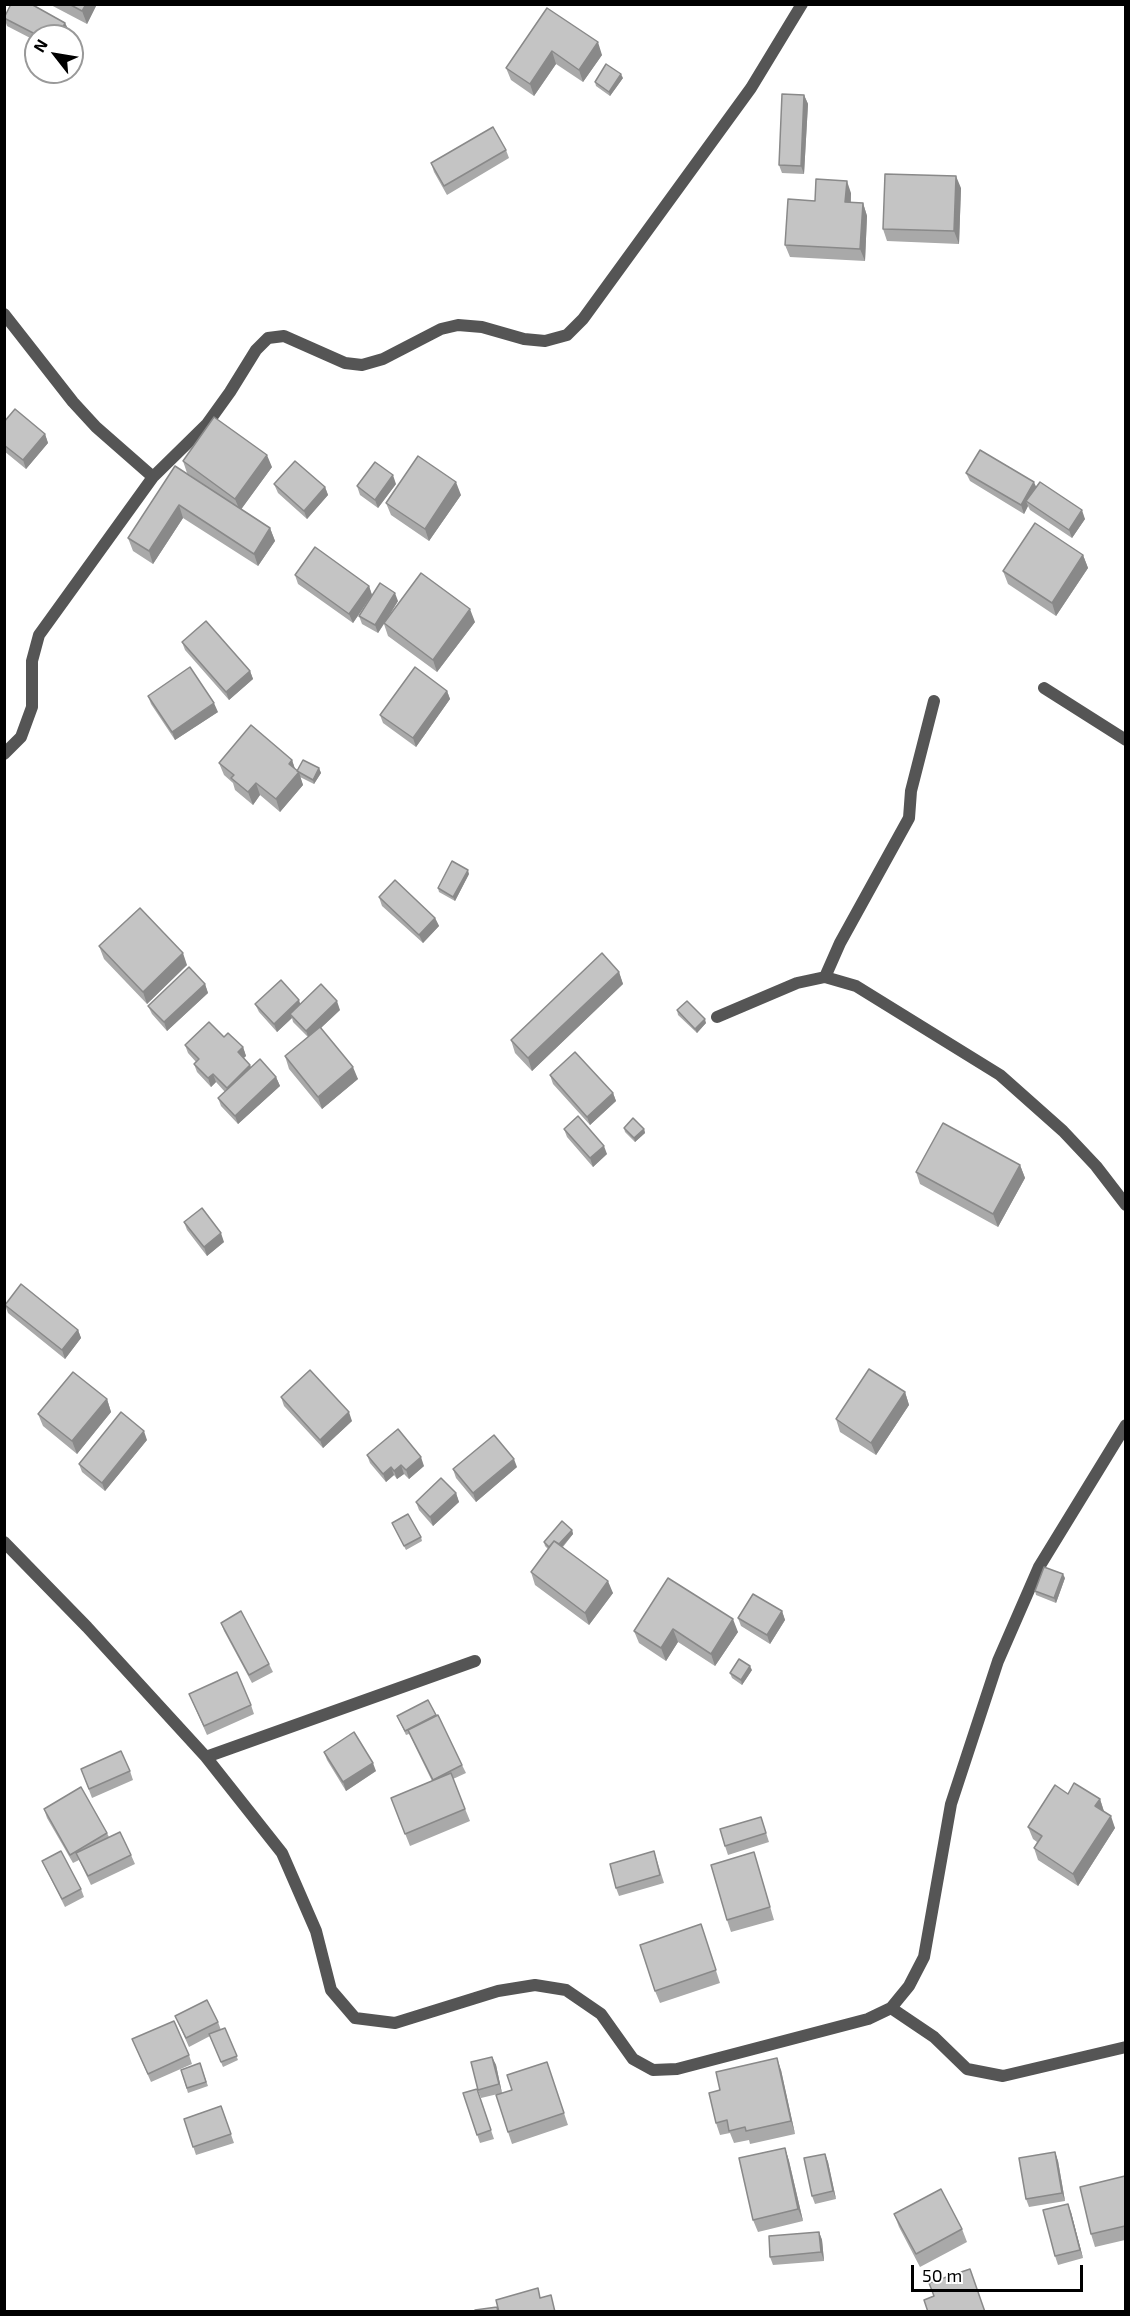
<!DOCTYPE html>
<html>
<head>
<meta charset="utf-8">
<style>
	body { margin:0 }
	#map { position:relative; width:1130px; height:2316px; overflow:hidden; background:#fff; font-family:"Exo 2",sans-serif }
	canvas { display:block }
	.frame { position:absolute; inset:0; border:6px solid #000; pointer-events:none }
	.north { position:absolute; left:24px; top:24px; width:60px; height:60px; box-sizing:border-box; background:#fff; border:2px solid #999; border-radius:50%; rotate:301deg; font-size:16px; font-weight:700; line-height:24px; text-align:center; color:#000 }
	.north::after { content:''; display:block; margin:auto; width:21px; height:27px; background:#000; clip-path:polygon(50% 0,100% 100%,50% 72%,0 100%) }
	.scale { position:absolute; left:911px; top:2265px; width:172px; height:27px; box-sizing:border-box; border:3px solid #000; border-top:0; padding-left:8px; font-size:18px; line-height:21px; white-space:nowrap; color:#000; -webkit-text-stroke:4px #fff; paint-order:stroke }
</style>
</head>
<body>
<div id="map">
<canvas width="1130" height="2316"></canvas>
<div class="frame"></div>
<div class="north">N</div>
<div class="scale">50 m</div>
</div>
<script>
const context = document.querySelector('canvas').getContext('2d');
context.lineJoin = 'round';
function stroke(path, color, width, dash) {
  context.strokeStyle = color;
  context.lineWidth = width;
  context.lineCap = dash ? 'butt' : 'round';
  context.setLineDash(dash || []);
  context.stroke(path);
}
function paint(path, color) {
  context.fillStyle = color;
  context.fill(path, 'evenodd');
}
stroke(new Path2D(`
	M4,314L73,402L96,427L153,477
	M1044,688L1126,740
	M4,754L21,737L32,707V661L39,635L153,477L207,424L230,392L256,350L268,338L284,336L345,363L362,365L383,359L441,329L458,325L482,327L524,339L545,341L567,335L583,319L751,88L802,4
	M825,977L840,943L909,818L911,791L934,701
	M717,1017L797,983L825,977L856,986L1000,1075L1063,1131L1096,1166L1126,1205
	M4,1542L87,1627L206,1757L282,1853L316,1931L331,1990L355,2018L395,2023L498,1991L535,1985L566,1990L601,2014L633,2059L653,2070L677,2069L868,2019L891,2008L909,1986L924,1957L951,1804L998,1661L1039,1567L1126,1425
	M206,1757L475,1661
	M891,2008L934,2037L967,2069L1003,2076L1126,2047`), '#555', 12);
paint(new Path2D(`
	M49,4H97L87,24Z
	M547,8L602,55L583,82L556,64L534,96L511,80L506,68Z
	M4,17L65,23L69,31L66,36H36V41L7,26Z
	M623,78L610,96L596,86L595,82Z
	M804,95L808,104L804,174L782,173L779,165Z
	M506,150L509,158L447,195L434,172L431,163Z
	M961,188L959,244L887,241L883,229Z
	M851,193V203H863L867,216L865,261L790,257L785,245L815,201Z
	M4,422L45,434L48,443L26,469L4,451Z
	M183,461L272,467L241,509L270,528L275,541L258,566L183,518L153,564L133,551L128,538L201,483L187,473Z
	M966,473L1036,487L1085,519L1072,538L1030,510L1028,506L1024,514L970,481Z
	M274,484L325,487L328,495L307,519L278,493Z
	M396,484L378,508L360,495L357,486Z
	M461,495L429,541L391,515L386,503Z
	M1083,555L1088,568L1056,616L1008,584L1003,571Z
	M295,575L369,586L372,595L398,601L389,616L475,622L437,672L388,636L384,624L378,633L362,624L359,616L372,595L353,623L298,584Z
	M182,642L250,671L253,679L229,700L185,650Z
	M447,691L450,699L416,747L383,723L380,715Z
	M148,696L218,712L175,740L151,704Z
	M292,760L295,769L297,771L319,768L321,773L314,784L300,777L303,785L280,812L260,795L253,805L235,790L233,783L224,775L219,763Z
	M469,874L455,901L439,892L438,888Z
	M379,897L435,918L439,926L423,943L382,906Z
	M99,946L187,965L147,1004L104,959Z
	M619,972L623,984L532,1071L515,1053L511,1040Z
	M205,984L208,993L167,1031L152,1014L148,1006Z
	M255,1004H301L340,1010L321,1028L358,1079L322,1109L289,1069L285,1056L308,1037L293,1022L292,1018L277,1032L259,1012Z
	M677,1010L706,1023L697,1033L678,1015Z
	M224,1037L243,1047L246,1056L244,1058L251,1067L276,1077L280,1086L238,1124L221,1106L218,1098L225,1092L216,1082L211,1087L197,1072L194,1064L196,1062L188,1053L185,1045Z
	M550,1075L613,1093L616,1101L590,1125L553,1084Z
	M624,1128L644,1129L645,1133L635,1142L625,1132Z
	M564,1129L607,1154L593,1167L567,1137Z
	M1020,1165L1025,1178L998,1227L920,1184L916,1172Z
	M184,1222L224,1242L207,1256L187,1230Z
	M5,1305L78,1330L81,1338L65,1359L8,1313Z
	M905,1392L909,1405L876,1455L840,1432L836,1419Z
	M281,1397L352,1421L323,1448L284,1406Z
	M107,1399L111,1412L77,1454L43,1426L38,1414Z
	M147,1440L105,1491L82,1472L79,1464Z
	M367,1455L424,1466L409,1479L404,1474L397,1479L394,1475L386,1482L370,1463Z
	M517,1467L476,1502L456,1478L453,1469Z
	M456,1493L459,1502L433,1526L419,1510L416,1502Z
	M392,1523L421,1537L422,1541L406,1550Z
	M572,1530L573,1534L563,1547L613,1593L589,1625L535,1585L531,1572L548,1549L545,1546L544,1542Z
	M668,1578L738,1632L715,1666L678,1642L666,1661L639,1643L634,1631Z
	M1065,1578L1056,1603L1036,1595L1035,1591Z
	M782,1611L785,1620L770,1644L741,1626L738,1618Z
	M221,1623L269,1664L273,1672L252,1683L224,1631Z
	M752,1670L742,1685L732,1678L730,1673Z
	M189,1694L251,1705L254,1714L207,1735Z
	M397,1716H436L462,1765L466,1773L453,1779L470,1821L410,1846L391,1798L432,1781L409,1734L406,1735Z
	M324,1752L376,1771L346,1791L327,1760Z
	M130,1771L133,1780L92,1798L84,1777Z
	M1068,1794L1100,1799L1104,1811L1115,1828L1078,1886L1038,1860L1034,1848L1037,1842L1033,1839L1028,1827Z
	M44,1809L107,1833L109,1837L131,1855L135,1864L91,1885L79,1860L73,1863L47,1818Z
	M761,1817L769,1842L728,1855L725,1846Z
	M654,1851L664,1883L619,1896L616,1888Z
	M754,1852L774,1920L731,1932L727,1920Z
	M42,1861L81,1889L84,1897L65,1907Z
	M701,1924L720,1983L660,2003L655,1991Z
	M175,2016L218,2022L221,2030L225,2028L238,2060L223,2067L210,2036L189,2047Z
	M132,2039L189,2055L192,2064L151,2082Z
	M492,2057L496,2065L502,2093L481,2098L478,2090Z
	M200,2063L208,2086L188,2093L181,2070Z
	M781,2070L795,2134L750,2144L749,2140L734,2143L730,2133L720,2135L716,2123L720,2090Z
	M551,2074L568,2125L512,2144L508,2132L512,2090Z
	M477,2089L494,2139L480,2143L463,2093Z
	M221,2106L234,2143L196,2155L184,2119Z
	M785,2148L789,2161L803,2221L758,2232L753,2220Z
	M1055,2152L1058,2161L1065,2201L1029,2207L1026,2199Z
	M825,2154L828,2162L836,2199L815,2204L812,2196Z
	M1125,2176V2240L1095,2247L1091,2234Z
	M1071,2212L1083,2258L1058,2265L1055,2256Z
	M894,2214L962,2229L967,2242L920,2267L899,2227Z
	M819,2232L822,2240L824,2261L773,2265L770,2257Z`), '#a9a9a9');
paint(new Path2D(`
	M86,4H97L87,24L82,11Z
	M65,23L69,31L66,36H58Z
	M598,42L602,55L583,82L579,70Z
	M552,51L556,64L534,96L530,84Z
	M621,74L623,78L610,96L609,92Z
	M804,95L808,104L804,174L801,166Z
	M956,176L961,188L959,244L954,231Z
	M847,181L851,193L850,215L845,202Z
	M863,203L867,216L865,261L860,249Z
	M45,434L48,443L26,469L23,460Z
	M267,455L272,467L240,511L235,499Z
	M393,475L396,484L378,508L375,500Z
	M456,482L461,495L429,541L425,529Z
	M1034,482L1038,491L1026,501L1028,506L1024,514L1021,505Z
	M325,487L328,495L307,519L304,511Z
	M179,505L183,518L153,564L149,551Z
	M1082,510L1085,519L1072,538L1069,530Z
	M270,528L275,541L258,566L254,554Z
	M1083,555L1088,568L1056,616L1052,603Z
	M369,586L372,595L353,623L349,614Z
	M395,593L398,601L378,633L375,625Z
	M470,609L475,622L437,672L433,660Z
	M250,671L253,679L229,700L226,692Z
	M447,691L450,699L416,747L413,738Z
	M214,703L218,712L175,740L172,732Z
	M292,760L296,772L289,764Z
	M319,768L321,773L314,784L313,780Z
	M299,772L303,785L280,812L276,799Z
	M256,783L260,795L253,805L248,792Z
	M468,870L469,874L455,901L453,897Z
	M435,918L439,926L423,943L419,935Z
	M183,953L187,965L147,1004L143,992Z
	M619,972L623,984L532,1071L528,1058Z
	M205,984L208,993L167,1031L164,1022Z
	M299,1000L302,1009L290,1014L292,1018L277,1032L274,1024Z
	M337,1001L340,1010L309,1039L306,1031Z
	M705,1019L706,1023L697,1033L695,1029Z
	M243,1047L246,1056L241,1060L238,1052Z
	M250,1065L253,1073L230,1097L227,1088Z
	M353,1067L358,1079L322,1109L318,1097Z
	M213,1074L216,1082L211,1087L208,1078Z
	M276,1077L280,1086L238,1124L235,1116Z
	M613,1093L616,1101L590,1125L587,1117Z
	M644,1129L645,1133L635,1142L634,1138Z
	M604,1146L607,1154L593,1167L590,1158Z
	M1020,1165L1025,1178L998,1227L993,1214Z
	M221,1233L224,1242L207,1256L204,1247Z
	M78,1330L81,1338L65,1359L62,1350Z
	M905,1392L909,1405L876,1455L871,1443Z
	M107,1399L111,1412L77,1454L72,1441Z
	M349,1412L352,1421L323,1448L320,1440Z
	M144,1431L147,1440L105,1491L102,1483Z
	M421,1457L424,1466L409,1479L406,1470Z
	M514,1459L517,1467L476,1502L473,1493Z
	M401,1465L404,1474L397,1479L394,1471Z
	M391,1467L394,1475L386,1482L383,1474Z
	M456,1493L459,1502L433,1526L430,1517Z
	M572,1530L573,1534L555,1555L554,1551Z
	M1063,1574L1065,1578L1056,1603L1054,1598Z
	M608,1581L613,1593L589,1625L585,1613Z
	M782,1611L785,1620L770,1644L767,1635Z
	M733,1619L738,1632L715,1666L711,1654Z
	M673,1629L678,1642L666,1661L661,1648Z
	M750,1666L752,1670L742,1685L741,1680Z
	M373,1763L376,1771L346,1791L343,1782Z
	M1100,1799L1104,1812L1095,1806Z
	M1111,1816L1115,1828L1078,1886L1073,1874Z
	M492,2057L496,2065L502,2093L499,2084Z
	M777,2058L781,2070L795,2134L791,2121Z
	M785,2148L789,2161L803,2221L798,2209Z
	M1055,2152L1058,2161L1065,2201L1062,2193Z
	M825,2154L828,2162L836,2199L833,2191Z
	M1068,2204L1071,2212L1083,2258L1080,2250Z
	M819,2232L822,2240L824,2261L821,2252Z`), '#898989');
const building = new Path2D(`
	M11,4H31L65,23L58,36H39L4,18Z
	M69,4H86L82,11Z
	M547,8L598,42L579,70L552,51L530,84L506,68Z
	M606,64L621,74L609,92L595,82Z
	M782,94L804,95L801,166L779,165Z
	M493,127L506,150L444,186L431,163Z
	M885,174L956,176L954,231L883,229Z
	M816,179L847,181L845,202L863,203L860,249L785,245L788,199L815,201Z
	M15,409L45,434L23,460L4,445V422Z
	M214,417L267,455L235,499L183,461Z
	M980,450L1034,482L1021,505L966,473Z
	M418,456L456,482L425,529L386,503Z
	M295,461L325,487L304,511L274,484Z
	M375,462L393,475L375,500L357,486Z
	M175,466L270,528L254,554L179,505L149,551L128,538Z
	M1040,482L1082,510L1069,530L1026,501Z
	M1035,523L1083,555L1052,603L1003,571Z
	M315,547L369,586L349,614L295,575Z
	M421,573L470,609L433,660L384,623Z
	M380,583L395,593L375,625L359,616Z
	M206,621L250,671L226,692L182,642Z
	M190,667L214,703L172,732L148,696Z
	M415,667L447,691L413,738L380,715Z
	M251,725L292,760L289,764L299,772L276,799L256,783L248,792L231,778L234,775L219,763Z
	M303,760L319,768L313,780L297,771Z
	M452,861L468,870L453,897L438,888Z
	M395,880L435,918L419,935L379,897Z
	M140,908L183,953L143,992L99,946Z
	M602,953L619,972L528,1058L511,1040Z
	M189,967L205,984L164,1022L148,1006Z
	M281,980L299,1000L274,1024L255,1004Z
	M321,984L337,1001L306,1031L290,1014Z
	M687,1001L705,1019L695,1029L677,1010Z
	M209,1022L224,1037L228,1033L243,1047L238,1052L250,1065L227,1088L213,1074L208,1078L194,1064L199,1059L185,1045Z
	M320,1027L353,1067L318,1097L285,1056Z
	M575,1052L613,1093L587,1117L550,1075Z
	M260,1059L276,1077L235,1116L218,1098Z
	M578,1116L604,1146L590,1158L564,1129Z
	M633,1118L644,1129L634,1138L624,1128Z
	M943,1123L1020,1165L993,1214L916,1172Z
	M202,1208L221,1233L204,1247L184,1222Z
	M21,1284L78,1330L62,1350L5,1305Z
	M869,1369L905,1392L871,1443L836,1419Z
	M310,1370L349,1412L320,1440L281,1397Z
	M73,1372L107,1399L72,1441L38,1414Z
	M121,1412L144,1431L102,1483L79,1464Z
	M398,1429L421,1457L406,1470L401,1465L394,1471L391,1467L383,1474L367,1455Z
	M494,1435L514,1459L473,1493L453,1469Z
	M441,1478L456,1493L430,1517L416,1502Z
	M408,1514L421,1537L404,1546L392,1523Z
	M562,1521L572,1530L559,1544L554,1541L549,1547L544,1542Z
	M554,1541L608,1581L585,1613L531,1572Z
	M1044,1567L1063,1574L1054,1598L1035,1591Z
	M668,1578L733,1619L711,1654L673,1629L661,1648L634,1631Z
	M753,1594L782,1611L767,1635L738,1618Z
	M241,1611L269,1664L249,1675L221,1623Z
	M739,1659L750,1666L741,1680L730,1673Z
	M237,1672L251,1705L204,1726L189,1694Z
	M428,1700L436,1715L405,1731L397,1716Z
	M438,1715L462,1765L433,1780L408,1730Z
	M354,1732L373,1763L343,1782L324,1752Z
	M121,1751L130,1771L89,1789L81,1769Z
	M451,1773L465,1809L405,1834L391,1798Z
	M1074,1783L1100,1799L1095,1806L1111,1816L1073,1874L1034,1848L1042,1836L1028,1827L1055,1785L1068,1794Z
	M81,1787L107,1833L70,1855L44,1809Z
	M761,1817L766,1833L725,1846L720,1829Z
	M120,1832L131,1855L88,1876L76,1853Z
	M61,1851L81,1889L62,1899L42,1861Z
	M654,1851L660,1875L616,1888L610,1864Z
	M754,1852L770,1907L727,1920L711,1865Z
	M701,1924L716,1970L655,1991L640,1945Z
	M207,2000L218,2022L186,2038L175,2016Z
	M174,2021L189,2055L148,2074L132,2039Z
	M225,2028L237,2056L221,2062L209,2034Z
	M492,2057L499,2084L478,2090L471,2062Z
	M777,2058L791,2121L746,2131L745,2127L729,2131L727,2120L716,2123L709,2093L720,2090L716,2072Z
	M547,2062L564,2113L508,2132L496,2095L512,2090L507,2075Z
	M200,2063L206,2082L187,2088L181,2070Z
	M477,2089L491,2130L477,2135L463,2093Z
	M221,2106L231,2134L193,2147L184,2119Z
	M785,2148L798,2209L753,2220L739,2158Z
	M1055,2152L1062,2193L1026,2199L1019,2158Z
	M825,2154L833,2191L812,2196L804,2158Z
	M1125,2176V2226L1091,2234L1080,2187Z
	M941,2189L962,2229L916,2254L894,2214Z
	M1068,2204L1080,2250L1055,2256L1043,2210Z
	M819,2232L821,2252L770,2257L769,2236Z
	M970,2269L985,2312H928L924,2300L934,2296L929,2283Z
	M538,2288L540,2298L551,2295L555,2312H499L496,2300Z
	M497,2307L498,2312H475V2310Z`);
paint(building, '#c4c4c4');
stroke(building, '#898989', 1.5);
</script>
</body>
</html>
